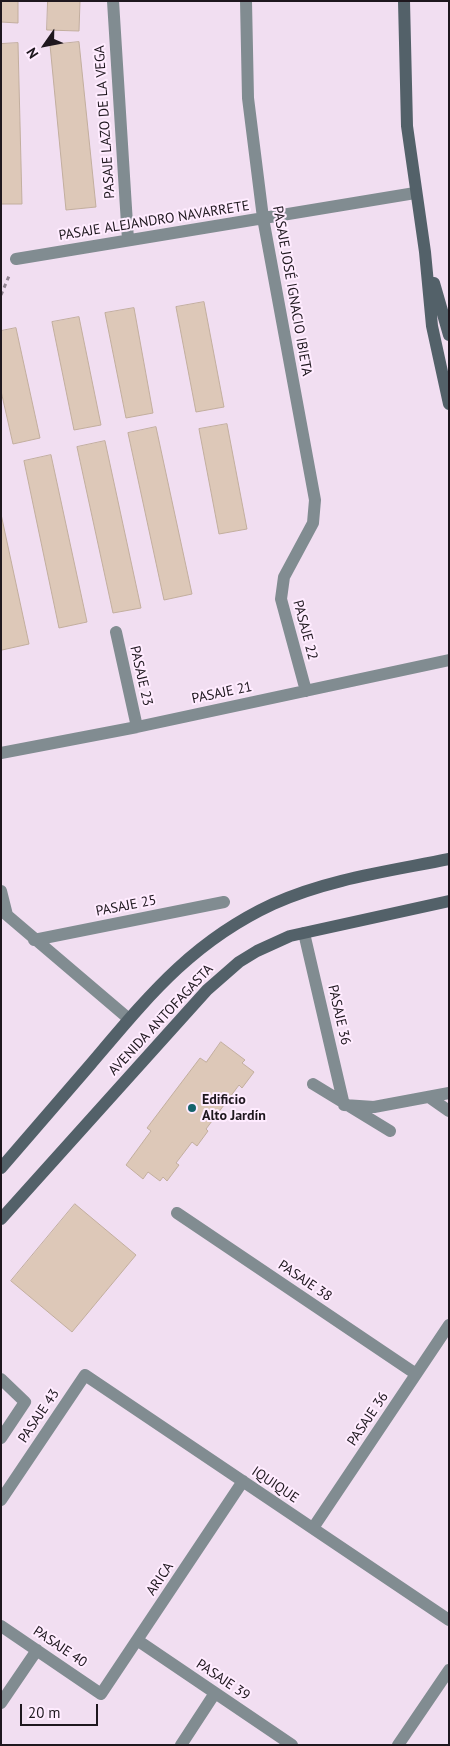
<!DOCTYPE html>
<html>
<head>
<meta charset="utf-8">
<style>
	body { margin:0 }
	#map { position:relative; width:450px; height:1746px; overflow:hidden; background:#f1def1; font-family:"PT Sans",sans-serif }
	canvas { display:block }
	.frame { position:absolute; inset:0; border:2px solid #1e171e; pointer-events:none }
	.north { position:absolute; left:20px; top:20px; width:50px; height:50px; -webkit-text-stroke:4px #ffecff; paint-order:stroke; rotate:237deg; font-size:14px; font-weight:700; line-height:20px; text-align:center; color:#1e171e }
	.north::after { content:''; display:block; margin:auto; width:18px; height:22px; background:#1e171e; clip-path:polygon(50% 0,100% 100%,50% 72%,0 100%) }
	.scale { position:absolute; left:20px; top:1704px; width:78px; height:22px; box-sizing:border-box; border:2px solid #1e171e; border-top:0; padding-left:6px; font-size:15px; line-height:18px; white-space:nowrap; color:#1e171e; -webkit-text-stroke:4px #ffecff; paint-order:stroke }
</style>
</head>
<body>
<div id="map">
<canvas width="450" height="1746"></canvas>
<div class="frame"></div>
<div class="north">N</div>
<div class="scale">20 m</div>
</div>
<script>
const context = document.querySelector('canvas').getContext('2d');
context.lineJoin = 'round';
function paint(path, color) {
  context.fillStyle = color;
  context.fill(path, 'evenodd');
}
function stroke(path, color, width, dash) {
  context.strokeStyle = color;
  context.lineWidth = width;
  context.lineCap = dash ? 'butt' : 'round';
  context.setLineDash(dash || []);
  context.stroke(path);
}
function label(font, color, halo, rows, align = 'center') {
  context.font = font + ' "PT Sans",sans-serif';
  context.lineWidth = 4;
  context.setLineDash([]);
  context.textBaseline = 'middle';
  context.strokeStyle = halo;
  context.fillStyle = color;
  for (const [text, x, y, turn = 0] of rows) {
    context.save();
    context.translate(x, y);
    context.rotate((+turn || 0) * Math.PI / 180);
    context.textAlign = isNaN(turn) ? turn : align;
    if (halo) context.strokeText(text, 0, 0);
    context.fillText(text, 0, 0);
    context.restore();
  }
}
const building = new Path2D(`
	M1,1H18V23L1,22Z
	M48,1H80L79,31L47,30Z
	M79,42L96,207L66,210L50,45Z
	M18,43L22,204H1V44Z
	M204,302L224,407L196,412L176,307Z
	M134,308L153,413L126,418L105,313Z
	M79,317L101,425L74,430L52,322Z
	M16,328L40,438L13,444L1,391V331Z
	M227,424L247,529L219,534L199,429Z
	M156,427L192,594L164,600L128,433Z
	M105,441L141,608L113,613L77,447Z
	M51,455L87,622L59,628L24,461Z
	M1,514L29,644L2,650L1,649Z
	M221,1042L245,1060L242,1063L254,1072L242,1088L239,1085L206,1129L208,1131L197,1146L192,1142L176,1163L179,1165L167,1181L163,1177L160,1181L148,1172L143,1179L126,1165L151,1131L147,1128L200,1058L206,1062Z
	M75,1204L136,1255L72,1332L11,1281Z`);
paint(building, '#ddc8b8');
stroke(building, '#c2ae9e', 1);
stroke(new Path2D(`
	M1,295L9,276`), '#928592', 3, [4, 4]);
stroke(new Path2D(`
	M1,1379L25,1402L1,1438`), '#818c91', 12);
stroke(new Path2D(`
	M113,1L128,240
	M246,1L248,98L263,218L315,500L313,523L284,577L281,599L306,691
	M16,259L415,193
	M116,632L137,727
	M1,753L137,727L449,660
	M1,891L7,915
	M1,910L129,1019
	M304,933L344,1105L374,1107L449,1093
	M34,940L224,902
	M313,1084L390,1131
	M429,1097L449,1111
	M177,1213L416,1374
	M1,1500L85,1375L449,1620
	M313,1528L449,1325
	M1,1626L101,1694L243,1481
	M137,1640L292,1745
	M1,1703L37,1650
	M181,1745L215,1693
	M398,1745L449,1670`), '#818c91', 12);
stroke(new Path2D(`
	M404,1L407,126L425,252L432,326L449,404
	M434,283L449,335
	M1,1168C31,1133 61,1099 90,1065C147,998 191,942 273,904C328,879 390,871 449,859
	M1,1219L207,990L239,962L257,951L290,936L449,901`), '#536169', 12);
for (const [x, y, r, color] of [
	[192,1108,5,"#15636c"]
]) {
  const dot = new Path2D();
  dot.arc(x, y, r, 0, 2 * Math.PI);
  context.fillStyle = color;
  context.fill(dot);
  stroke(dot, '#ffecff', 2);
}
label('14px', '#1e171e', '#ffecff', [
	["PASAJE LAZO DE LA VEGA",105,122,-94],
	["PASAJE ALEJANDRO NAVARRETE",154,221,-9],
	["PASAJE JOSÉ IGNACIO IBIETA",292,291,80],
	["PASAJE 22",305,630,75],
	["PASAJE 23",141,676,77],
	["PASAJE 21",222,693,-12],
	["PASAJE 25",126,906,-11],
	["PASAJE 36",339,1015,77],
	["AVENIDA ANTOFAGASTA",161,1020,-47],
	["PASAJE 38",305,1281,34],
	["PASAJE 43",39,1416,-56],
	["PASAJE 36",368,1419,-56],
	["IQUIQUE",275,1485,34],
	["ARICA",160,1579,-56],
	["PASAJE 40",60,1647,34],
	["PASAJE 39",223,1680,34]
]);
label('bold 14px', '#1e171e', '#ffecff', [
	["Edificio",202,1100],
	["Alto Jardín",202,1116]
], 'left');
</script>
</body>
</html>
